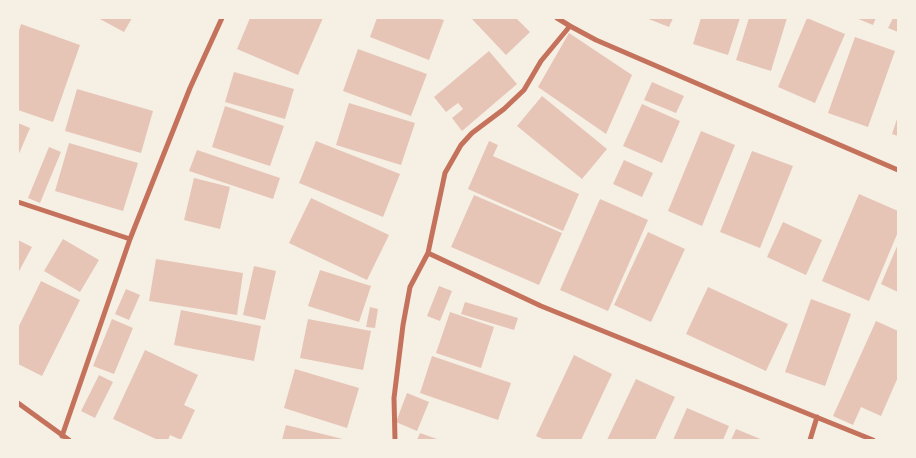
<!DOCTYPE html>
<html>
<head>
<meta charset="utf-8">
<style>
	body { margin:0 }
	#map { position:relative; width:916px; height:458px; overflow:hidden; background:#f6efe4; font-family:Poppins,sans-serif }
	canvas { display:block }
	.frame { position:absolute; inset:0; border:19px solid #f6efe4; pointer-events:none }
</style>
</head>
<body>
<div id="map">
<canvas width="916" height="458"></canvas>
<div class="frame"></div>
</div>
<script>
const context = document.querySelector('canvas').getContext('2d');
context.lineJoin = 'round';
function paint(path, color) {
  context.fillStyle = color;
  context.fill(path, 'evenodd');
}
function stroke(path, color, width, dash) {
  context.strokeStyle = color;
  context.lineWidth = width;
  context.lineCap = dash ? 'butt' : 'round';
  context.setLineDash(dash || []);
  context.stroke(path);
}
paint(new Path2D(`
	M98,18H132L124,32Z
	M250,18H323L298,75L237,49Z
	M377,18H436L444,20L429,60L370,37Z
	M471,18H516L530,32L506,55Z
	M646,18H673L669,27Z
	M701,18H740L728,55L693,44Z
	M749,18H787L771,71L736,60Z
	M807,18L845,34L815,103L778,87Z
	M856,18H876L873,25Z
	M893,18H898V32L888,28Z
	M21,24L80,45L53,122L18,110V34Z
	M569,33L632,75L606,134L538,87Z
	M855,37L895,51L868,127L828,113Z
	M358,49L427,74L411,116L343,91Z
	M489,51L517,84L462,131L452,118L463,109L458,103L446,112L434,97Z
	M234,72L294,89L285,119L225,102Z
	M652,82L684,96L676,113L644,100Z
	M77,89L153,111L141,153L65,131Z
	M542,96L607,149L582,179L517,126Z
	M349,103L415,123L401,165L336,145Z
	M642,104L680,121L662,163L623,146Z
	M225,106L284,126L270,166L212,147Z
	M898,116V136L892,134Z
	M18,123L30,128L18,156Z
	M701,131L735,145L702,226L668,211Z
	M316,141L400,174L383,217L299,183Z
	M489,141L498,145L493,156L579,194L563,231L468,189Z
	M69,143L138,163L123,211L55,191Z
	M49,147L61,152L40,203L28,198Z
	M197,150L280,178L273,199L189,171Z
	M752,151L793,166L760,248L720,232Z
	M624,160L653,173L642,197L613,184Z
	M194,178L230,187L220,229L184,220Z
	M859,194L898,211V232L869,301L822,281Z
	M474,195L562,233L539,285L451,247Z
	M311,198L389,235L367,280L289,243Z
	M600,199L648,220L608,311L560,290Z
	M783,222L822,240L806,275L767,257Z
	M648,232L685,249L651,322L614,305Z
	M63,239L99,260L80,292L44,271Z
	M18,240L32,247L18,273Z
	M898,244V292L881,284Z
	M156,259L243,273L237,315L149,301Z
	M254,266L276,271L265,320L243,315Z
	M320,270L371,286L359,322L308,306Z
	M41,281L80,300L42,376L18,364V328Z
	M439,286L452,291L440,321L427,316Z
	M708,287L788,324L766,371L686,334Z
	M126,289L140,295L129,320L115,314Z
	M811,299L851,314L825,386L785,372Z
	M465,302L518,318L514,330L461,314Z
	M370,307L378,309L375,328L366,327Z
	M181,310L261,326L254,361L174,345Z
	M450,312L494,327L481,368L436,353Z
	M112,319L133,328L114,374L93,366Z
	M308,319L371,331L363,370L300,358Z
	M876,321L898,331V377L881,416L861,407L853,425L833,416Z
	M145,350L198,375L184,405L195,410L181,440L170,435L168,440H158L113,419Z
	M574,355L612,374L581,440H545L536,436Z
	M432,356L511,383L498,420L420,393Z
	M295,369L359,388L347,428L284,408Z
	M99,375L113,382L95,418L81,411Z
	M636,379L675,397L655,440H607Z
	M407,393L429,402L417,431L396,422Z
	M687,408L729,426L723,440H673Z
	M286,425L347,440H282Z
	M736,429L763,440H731Z
	M420,433L440,440H417Z`), '#e6c5b7');
stroke(new Path2D(`
	M557,18L570,26L596,40L898,170
	M18,202L130,239
	M428,253L541,306L873,440
	M18,403L69,440
	M62,436L130,239L190,88L222,18
	M395,440L394,398L403,325L410,287L428,253L445,173L461,145L472,133L504,109L524,90L541,61L570,26
	M810,440L817,417`), '#c5725c', 5);
</script>
</body>
</html>
